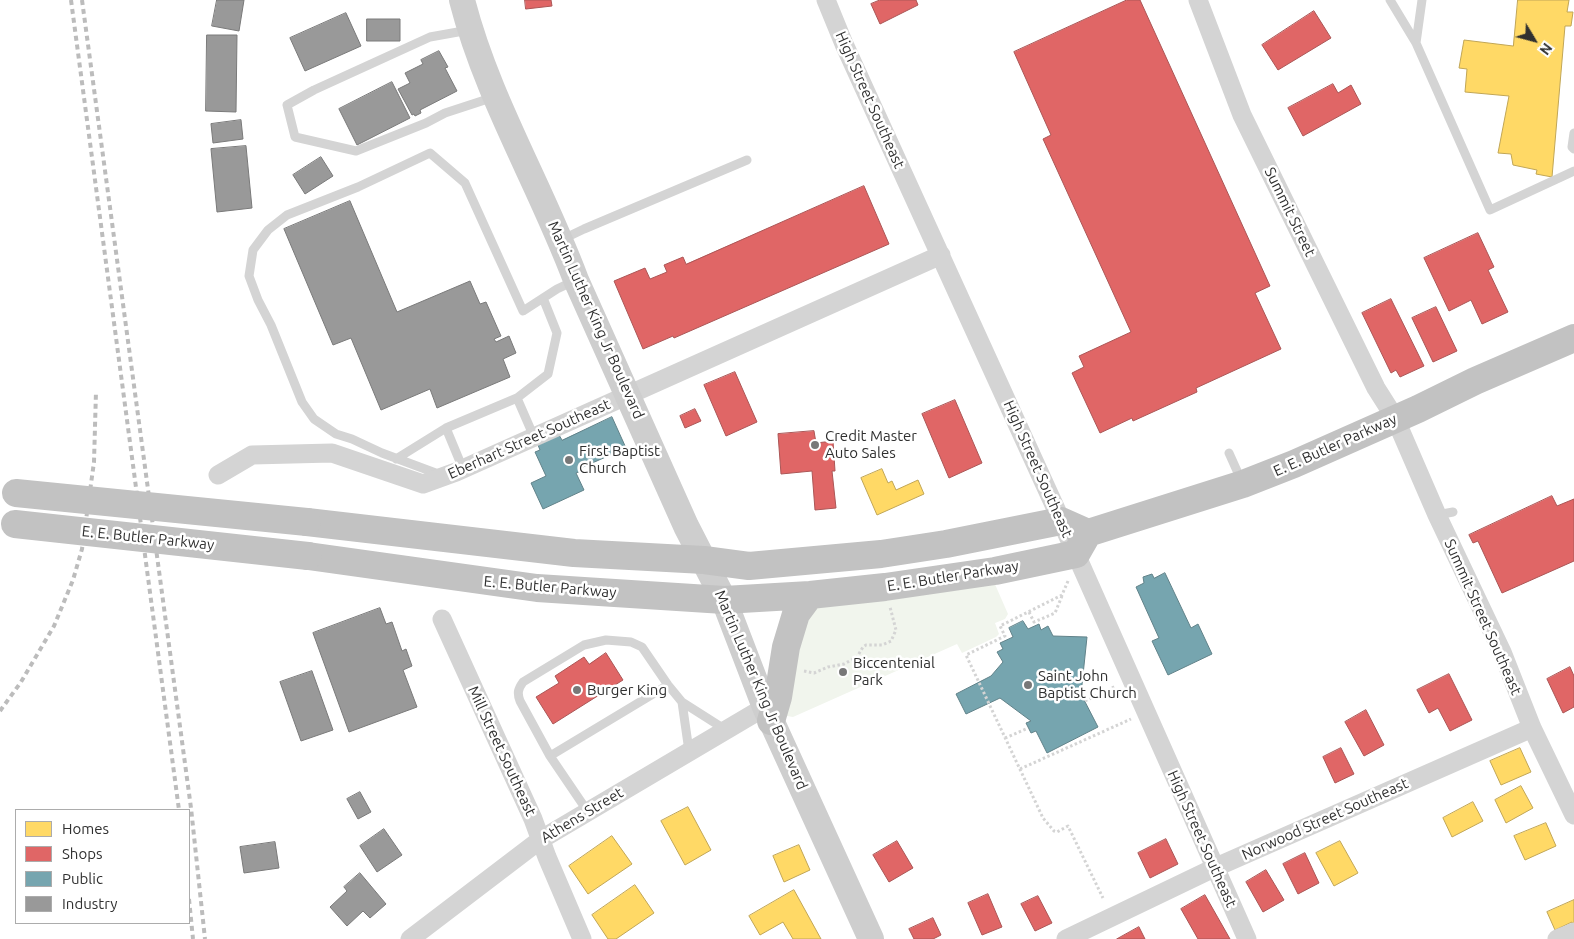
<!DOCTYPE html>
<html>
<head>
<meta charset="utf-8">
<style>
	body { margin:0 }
	#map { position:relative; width:1574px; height:939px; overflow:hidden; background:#fff; font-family:Ubuntu,sans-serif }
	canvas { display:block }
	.legend { position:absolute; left:15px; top:809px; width:175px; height:115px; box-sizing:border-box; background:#fff; border:1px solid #acacac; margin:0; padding:6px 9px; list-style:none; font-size:15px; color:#303030 }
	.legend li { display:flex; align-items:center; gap:10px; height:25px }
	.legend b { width:25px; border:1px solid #acacac }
	.north { position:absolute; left:1509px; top:15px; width:50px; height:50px; -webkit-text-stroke:4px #fff; paint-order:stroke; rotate:127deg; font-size:14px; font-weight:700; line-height:20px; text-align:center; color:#303030 }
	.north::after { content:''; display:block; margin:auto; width:18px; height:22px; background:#303030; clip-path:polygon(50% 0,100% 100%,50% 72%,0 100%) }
</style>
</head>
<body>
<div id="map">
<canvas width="1574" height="939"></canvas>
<ul class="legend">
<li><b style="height:14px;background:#ffd966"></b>Homes</li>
<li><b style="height:14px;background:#e06666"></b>Shops</li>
<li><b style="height:14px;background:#76a5af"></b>Public</li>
<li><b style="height:14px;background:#999"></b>Industry</li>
</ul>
<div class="north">N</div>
</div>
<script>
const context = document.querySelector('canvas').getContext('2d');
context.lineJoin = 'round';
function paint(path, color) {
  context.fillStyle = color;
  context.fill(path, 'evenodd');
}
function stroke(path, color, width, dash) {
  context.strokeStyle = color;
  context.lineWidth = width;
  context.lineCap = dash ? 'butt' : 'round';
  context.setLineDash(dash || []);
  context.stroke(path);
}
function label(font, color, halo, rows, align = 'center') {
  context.font = font + ' Ubuntu,sans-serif';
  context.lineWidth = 5;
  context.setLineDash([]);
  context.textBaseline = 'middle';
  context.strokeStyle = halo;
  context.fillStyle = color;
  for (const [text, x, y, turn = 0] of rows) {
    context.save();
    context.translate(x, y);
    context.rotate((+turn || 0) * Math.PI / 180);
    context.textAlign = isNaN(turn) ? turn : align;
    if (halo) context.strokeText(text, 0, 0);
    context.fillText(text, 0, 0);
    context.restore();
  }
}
paint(new Path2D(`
	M994,582L1008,614L1005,619L995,623L999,634L996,637L962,653L957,644L793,717L787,716L786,714L800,630L816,607Z`), '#f1f5ed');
const homes = new Path2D(`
	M1518,0H1569L1567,12H1573L1571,26H1565L1552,177L1536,174L1537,170L1513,165L1511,154L1498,153L1509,96L1465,92L1467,69L1459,68L1464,40L1513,46Z
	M882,469L888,483L892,481L896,490L918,480L924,494L877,515L861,478Z
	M1520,748L1531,772L1501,785L1490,761Z
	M1521,786L1533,808L1506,823L1495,800Z
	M1473,802L1483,821L1452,837L1443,818Z
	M688,807L711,850L685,865L661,821Z
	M1546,823L1556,846L1525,860L1514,836Z
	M612,836L632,864L588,894L569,866Z
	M1340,841L1358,873L1334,886L1316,853Z
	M799,845L810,870L784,882L773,856Z
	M635,885L654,913L616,939H608L592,915Z
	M794,890L821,939H793L783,922L760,935L749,916Z
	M1574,900V927L1572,922L1555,930L1547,912Z`);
paint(homes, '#ffd966');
stroke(homes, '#c1a656', 1);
const shops = new Path2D(`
	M525,0H551L552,6L526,9Z
	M880,0H916L918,5L880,24L871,4Z
	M1127,0H1140L1270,286L1255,293L1281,349L1196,388L1197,392L1133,421L1132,418L1100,433L1072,373L1084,367L1079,356L1131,332L1043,139L1051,135L1014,52Z
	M1314,11L1331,38L1278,70L1262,45Z
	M1333,84L1338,93L1351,85L1361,104L1303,136L1288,108Z
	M864,186L889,244L674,338L673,336L643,349L614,281L645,268L650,279L667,272L664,265L683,257L686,264Z
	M1478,233L1494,267L1488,270L1508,312L1482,324L1471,300L1449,311L1424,258Z
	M1391,299L1424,366L1400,377L1396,370L1391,373L1362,313Z
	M1436,307L1457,351L1433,362L1412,318Z
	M735,372L757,422L726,436L704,385Z
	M955,400L982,463L949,478L922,414Z
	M695,409L701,421L685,428L680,416Z
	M814,431L816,443L833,441L835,471H832L836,508L815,510L812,471L781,474L778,434Z
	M1552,496L1557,506L1574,499V561L1502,593L1478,541L1473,543L1469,535Z
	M606,653L623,680L553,724L536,697L559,683L555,676L584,657L589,664Z
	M1570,667L1574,676V707L1563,713L1547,679Z
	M1449,674L1472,720L1450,731L1438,708L1429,713L1417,690Z
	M1366,710L1384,745L1364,756L1345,722Z
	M1341,748L1354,774L1335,783L1323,757Z
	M1166,839L1178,864L1150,878L1138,853Z
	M897,841L913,868L889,882L873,855Z
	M1305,853L1319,883L1298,894L1283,864Z
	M1266,870L1284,900L1263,912L1246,882Z
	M988,894L1002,927L982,935L968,903Z
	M1205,895L1230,939H1198L1181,909Z
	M1038,896L1052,923L1035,931L1021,904Z
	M933,918L941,935L933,939H914L909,929Z
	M1139,927L1145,939H1117Z`);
paint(shops, '#e06666');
stroke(shops, '#ab5656', 1);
const public = new Path2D(`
	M612,417L626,448L581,468V471L576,473L584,490L543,509L531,483L546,476L535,452L540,450L538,445L559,435L562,440Z
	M1165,573L1191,628L1198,624L1212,654L1168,675L1152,641L1159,638L1136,587L1144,583L1143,577L1152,574L1154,578Z
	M1023,621L1028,629L1039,624L1041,630L1048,626L1053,636L1087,637L1081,694L1098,727L1047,753L1036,731L1031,733L1026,723L1031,721L1000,698L966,714L956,694L991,676L1003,662L997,652L1003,649L1000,643L1013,637L1009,628Z`);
paint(public, '#76a5af');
stroke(public, '#618289', 1);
const industry = new Path2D(`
	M217,0H244L239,31L212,26Z
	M346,13L361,46L305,71L290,38Z
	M367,19H400V41H367Z
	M207,35H237L236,112L206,111Z
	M439,51L448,67L445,68L457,91L420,110L421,113L415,116L414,114L412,115L398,89L410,83L405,73L423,64L421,60Z
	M392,82L410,118L357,145L339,109Z
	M241,120L243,139L213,143L211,124Z
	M246,146L252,208L217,212L211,149Z
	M321,157L333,176L305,194L293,175Z
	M350,201L397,312L470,281L480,304L486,302L501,336L494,339L496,342L509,336L516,353L503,359L510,377L437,408L430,389L381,410L351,338L333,345L284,229Z
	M380,608L386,624L392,622L402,651L406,649L412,666L403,670L417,707L349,732L313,633Z
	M312,671L333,730L301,741L280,682Z
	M360,792L371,812L358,819L347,799Z
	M384,829L402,855L377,872L360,846Z
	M275,842L279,868L244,873L240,847Z
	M360,873L386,904L370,918L363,911L347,926L330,907L347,891L344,887Z`);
paint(industry, '#999');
stroke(industry, '#7a7a7a', 1);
stroke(new Path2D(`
	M1068,581L1062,595L1000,626L1005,636L966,655L1043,818L1054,831L1057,832L1068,826L1103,898
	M1029,612L1034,622L1055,613L1062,596
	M804,671L814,673L828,667L844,664L857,657L863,647L866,645H882L891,641L896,630L890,607
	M1085,701L1116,686
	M1005,738L1028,728
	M1020,769L1131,719`), '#d4d4d4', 3, [2.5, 2.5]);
stroke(new Path2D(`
	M1390,0L1416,43L1490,210L1574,171
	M469,30L430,37L314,90L287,105L295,137L356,151L426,123L445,113L494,97
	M1416,43L1422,0
	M1574,133L1572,147L1574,149
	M561,240L584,229L747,160
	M517,398L534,437
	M446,428L517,398L548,374L557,333L543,298
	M1229,453L1242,482
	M396,459L446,428L463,469
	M441,475L382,453L352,439L336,434L314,419L302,402L271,325L258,300L249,276L253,250L268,230L287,215L358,187L430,153L465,183L523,311L557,289L574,281
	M1437,515L1453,512
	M682,702L689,751
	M550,756L520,701C517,693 518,689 523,682L584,645L606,640L631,642L642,647L668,685L682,702L726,730
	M588,812L550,756L668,685`), '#d4d4d4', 9);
stroke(new Path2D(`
	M826,0L844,44L1055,507L1247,939
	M1198,0L1242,115L1376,388L1395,418L1437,515L1502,652L1532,728L1574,815
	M218,475L252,455L332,453L423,484L456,472L941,255
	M442,619L533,819L547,857L582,939
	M410,939L540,840L765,707
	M1066,939L1214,868L1532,728
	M1557,939L1574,932`), '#d4d4d4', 19);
stroke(new Path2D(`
	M462,0C487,98 541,186 576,280L686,526L724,600L765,707L871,939`), '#cecece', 26);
stroke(new Path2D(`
	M307,522L574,553L704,560L749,566L881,554L946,544L1061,521L1088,533L1243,484L1294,464L1418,409L1475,381L1574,338
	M308,556L537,588L724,600L810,595L885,587L995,571L1076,554L1088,533
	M771,721L778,697L786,647L796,614L810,595`), '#c2c2c2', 28);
stroke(new Path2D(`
	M71,0L179,810
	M82,0L191,808L205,939
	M0,711L21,682L54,626L73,580L82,549L94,462L96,391
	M189,899L193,939`), '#bcbcbc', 4, [5, 4]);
stroke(new Path2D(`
	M16,493L307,522
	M15,524L308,556`), '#c2c2c2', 28);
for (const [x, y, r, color] of [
	[815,445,5,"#787878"],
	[569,460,5,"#787878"],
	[843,672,5,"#787878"],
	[1028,685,5,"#787878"],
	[577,690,5,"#787878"]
]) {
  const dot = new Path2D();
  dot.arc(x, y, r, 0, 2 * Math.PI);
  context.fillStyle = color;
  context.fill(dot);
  stroke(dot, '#fff', 2);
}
label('15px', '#303030', '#fff', [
	["High Street Southeast",870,100,66],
	["Summit Street",1290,212,64],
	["Martin Luther King Jr Boulevard",596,320,66],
	["Eberhart Street Southeast",529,439,-24],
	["E. E. Butler Parkway",1335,445,-24],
	["High Street Southeast",1038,469,66],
	["E. E. Butler Parkway",148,538,6],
	["E. E. Butler Parkway",953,576,-9],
	["E. E. Butler Parkway",550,587,5],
	["Summit Street Southeast",1483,617,66],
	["Martin Luther King Jr Boulevard",761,690,67],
	["Mill Street Southeast",502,751,65],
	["Athens Street",582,815,-31],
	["Norwood Street Southeast",1325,819,-24],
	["High Street Southeast",1202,839,66]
]);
label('15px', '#303030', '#fff', [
	["Credit Master",825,436],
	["Auto Sales",825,453],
	["First Baptist",579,451],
	["Church",579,468],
	["Biccentenial",853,663],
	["Park",853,680],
	["Saint John",1038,676],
	["Baptist Church",1038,693],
	["Burger King",587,690]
], 'left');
</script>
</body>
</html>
